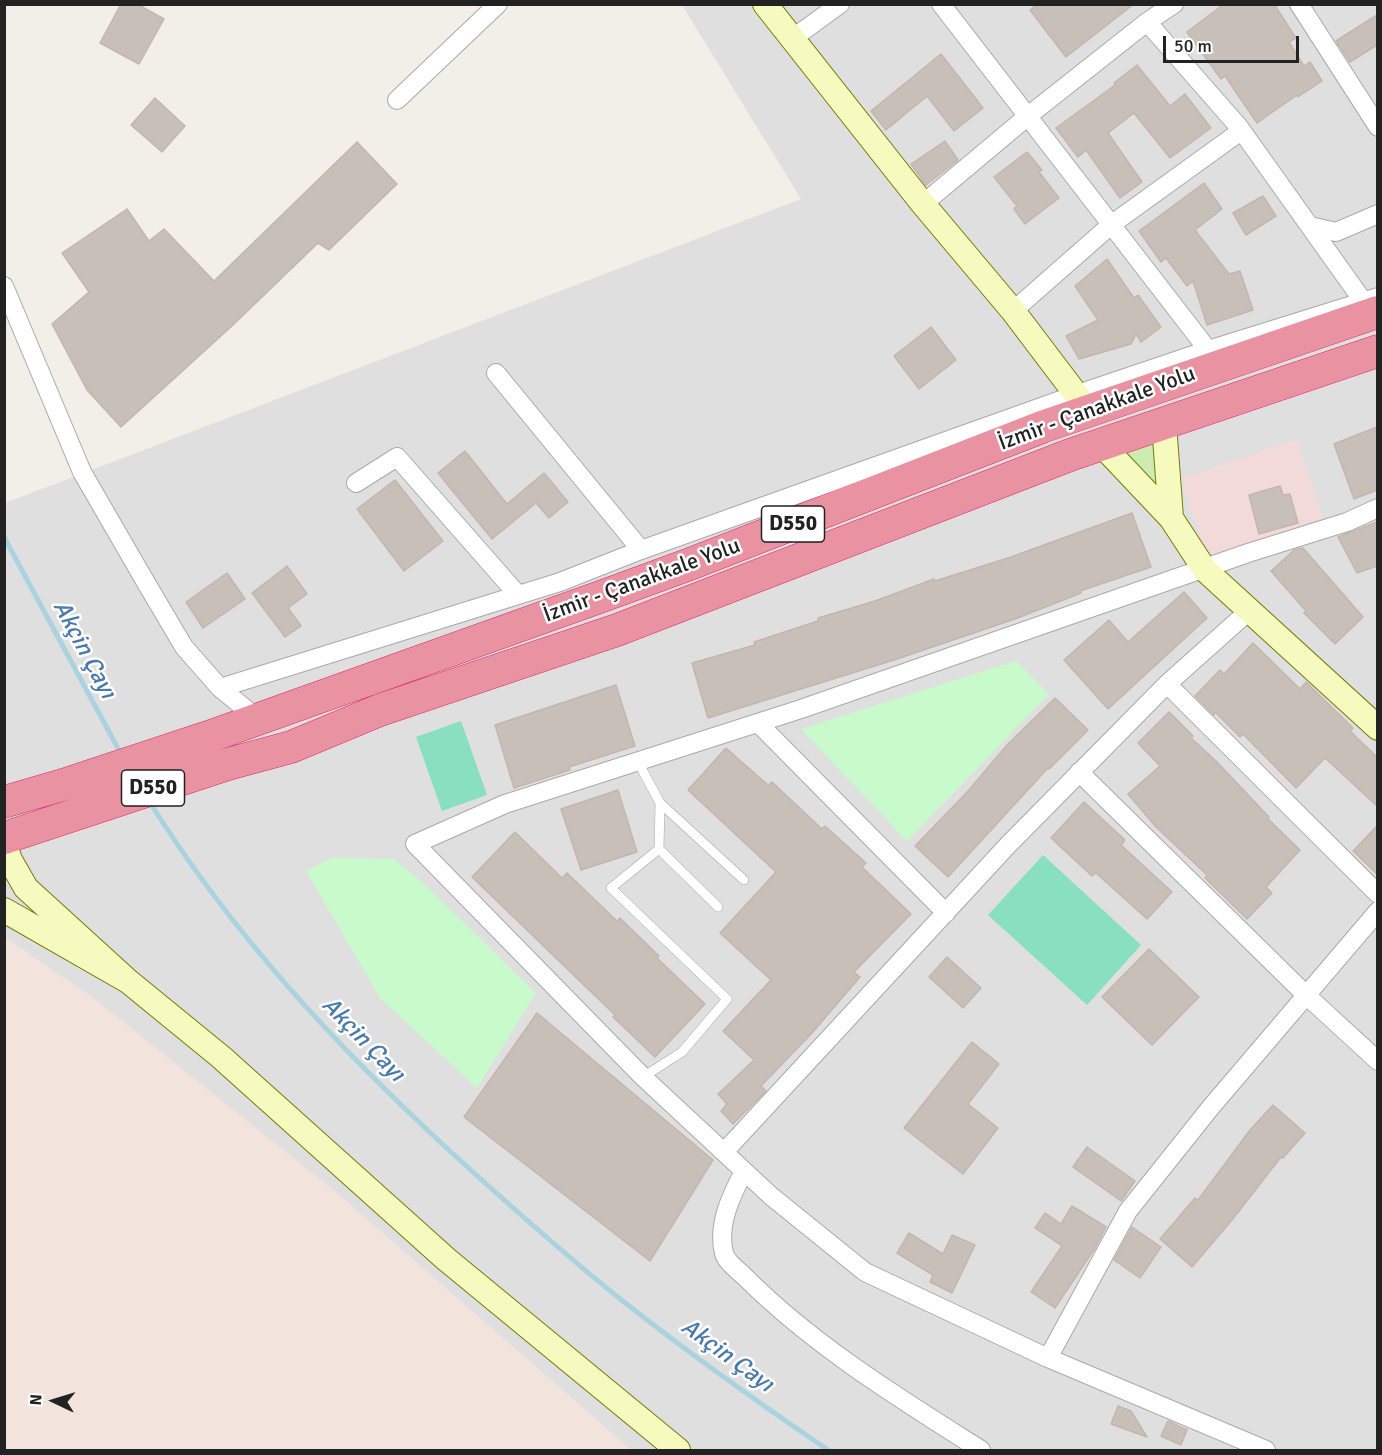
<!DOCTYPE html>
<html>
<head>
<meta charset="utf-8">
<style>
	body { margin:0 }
	#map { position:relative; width:1382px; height:1455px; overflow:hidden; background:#f2efe9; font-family:Signika,sans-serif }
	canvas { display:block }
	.frame { position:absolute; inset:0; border:6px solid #222; pointer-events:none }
	.north { position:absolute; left:24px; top:1371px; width:60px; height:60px; -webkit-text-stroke:4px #fff; paint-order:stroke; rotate:274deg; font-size:16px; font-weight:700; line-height:24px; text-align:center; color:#222 }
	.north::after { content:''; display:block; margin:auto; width:21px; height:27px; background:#222; clip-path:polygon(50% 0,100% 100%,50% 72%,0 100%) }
	.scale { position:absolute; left:1163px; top:36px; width:136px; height:27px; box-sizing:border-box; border:3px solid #222; border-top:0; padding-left:8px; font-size:18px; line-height:21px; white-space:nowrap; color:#222; -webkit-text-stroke:4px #fff; paint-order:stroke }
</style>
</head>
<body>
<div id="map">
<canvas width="1382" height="1455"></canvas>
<div class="frame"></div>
<div class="north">N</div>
<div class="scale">50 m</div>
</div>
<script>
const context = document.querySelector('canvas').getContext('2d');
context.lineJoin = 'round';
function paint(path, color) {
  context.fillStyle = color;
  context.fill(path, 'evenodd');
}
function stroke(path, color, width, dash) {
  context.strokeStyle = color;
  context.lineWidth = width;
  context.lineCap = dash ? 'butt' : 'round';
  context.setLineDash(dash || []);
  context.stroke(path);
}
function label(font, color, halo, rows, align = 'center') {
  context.font = font + ' Signika,sans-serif';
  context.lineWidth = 5;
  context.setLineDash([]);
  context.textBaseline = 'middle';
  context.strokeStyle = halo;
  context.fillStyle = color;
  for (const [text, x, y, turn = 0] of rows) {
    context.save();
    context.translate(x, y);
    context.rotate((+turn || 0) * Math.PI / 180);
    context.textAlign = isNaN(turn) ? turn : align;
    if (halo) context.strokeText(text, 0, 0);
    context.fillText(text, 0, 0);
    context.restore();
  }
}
paint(new Path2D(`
	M682,5H1377V1450H631L333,1190L93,998L5,938V503L801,199Z`), '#e0dfdf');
paint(new Path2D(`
	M1296,440L1323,518L1207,558L1181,479Z`), '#f2dad9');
paint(new Path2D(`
	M4,938L93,998L333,1190L631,1450H5Z`), '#f3e3dd');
paint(new Path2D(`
	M1164,424L1171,518L1101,444Z`), '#cdebb0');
paint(new Path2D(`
	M1016,661L1049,694L907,841L801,729Z
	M332,858L394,859L426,886L536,993L477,1088L380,998L306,871Z`), '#c8facc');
paint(new Path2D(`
	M461,721L487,795L442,811L416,737Z
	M1043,855L1141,945L1087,1005L988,915Z`), '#88e0be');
stroke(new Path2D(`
	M4,537L121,754
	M149,801C233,935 336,1046 452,1153C508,1204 565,1255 624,1302C690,1354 759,1403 828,1450`), '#aad3df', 5);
const building = new Path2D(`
	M121,4H137L164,19L139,64L100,43Z
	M1038,4H1134L1066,57L1030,10Z
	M1224,4H1274L1296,38L1289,42L1304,66L1310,62L1322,81L1298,97L1297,95L1257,123L1225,76L1221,79L1187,32Z
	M1377,15V45L1350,62L1336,41Z
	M941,54L983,108L954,131L927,96L886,130L871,111Z
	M1137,65L1170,106L1185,94L1211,128L1170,158L1134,113L1108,133L1142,182L1120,198L1086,150L1078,157L1056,128L1115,85L1114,83Z
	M155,98L185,126L162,152L131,125Z
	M945,141L958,160L926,185L911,164Z
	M357,142L397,184L329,250L318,243L233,325L121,427L87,390L52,324L89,292L62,253L127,209L149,241L164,229L214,281Z
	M1027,152L1042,170L1039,172L1059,198L1025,224L1014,209L1017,206L994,177Z
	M1204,183L1222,209L1195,230L1229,274L1240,271L1253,310L1207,325L1193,281L1187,286L1166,258L1161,262L1139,231Z
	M1263,196L1276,216L1246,235L1233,213Z
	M1107,259L1134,298L1138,295L1161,327L1141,342L1136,334L1131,344L1079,359L1066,336L1098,320L1075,286Z
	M931,327L956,360L919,389L894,356Z
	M1377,427V490L1354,499L1334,444Z
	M465,451L507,504L544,473L568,502L549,518L536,503L492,539L438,473Z
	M395,480L443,541L404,571L357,509Z
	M1280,486L1283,495L1290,494L1298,523L1259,534L1249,495Z
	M1132,513L1151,567L1080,591L1081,593L1015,619L894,660L708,718L692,663L755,645L754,642L818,621V618L875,601L934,579L935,581L1011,557Z
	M1377,522V566L1357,573L1338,537Z
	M1303,548L1363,617L1335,644L1304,613L1306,611L1271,571L1294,550Z
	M287,566L307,594L288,608L301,626L285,637L252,593Z
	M227,573L245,599L203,628L186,602Z
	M1184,592L1207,618L1108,709L1064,660L1109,620L1128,642Z
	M1253,643L1300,689L1306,682L1353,728L1350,731L1377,757V806L1325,758L1296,788L1243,734L1240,737L1215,712L1214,715L1195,696L1220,670L1224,674Z
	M616,685L635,746L569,767L570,770L514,788L495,725Z
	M1055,698L1088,730L1049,769L1048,768L948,877L915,846L968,791L1007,745Z
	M1169,712L1193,736L1191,738L1217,762L1269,817L1268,819L1300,850L1266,887L1272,893L1247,919L1205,878L1207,875L1156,827L1128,794L1160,766L1138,743Z
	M726,748L768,785L772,782L822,829L825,826L866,863L862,867L911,914L854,972L860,977L812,1033L761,1086L766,1091L733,1124L721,1111L727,1104L718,1094L754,1060L723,1031L771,980L720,933L776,872L688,790Z
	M618,790L637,852L581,870L561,809Z
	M1084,802L1125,840L1121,845L1172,892L1147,919L1096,873L1092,876L1051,838Z
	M1377,826V874L1353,851Z
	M515,832L562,878L567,873L617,921L620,918L659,956L657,958L705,1004L655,1057L613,1017L615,1015L472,877Z
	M1149,949L1199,997L1152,1045L1102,997Z
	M947,957L981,988L963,1008L929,977Z
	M537,1013L713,1160L650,1261L464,1117Z
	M972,1042L999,1064L968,1104L998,1128L963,1174L904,1128Z
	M1273,1105L1305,1133L1283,1158L1281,1157L1232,1220L1192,1267L1160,1239L1195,1198L1198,1200L1250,1130Z
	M1087,1147L1135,1181L1121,1201L1073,1167Z
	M1072,1206L1106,1227L1095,1248L1055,1308L1031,1292L1062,1246L1035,1228L1045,1213L1061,1224Z
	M1132,1227L1161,1247L1140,1278L1114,1260Z
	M909,1233L943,1254L952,1235L975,1245L952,1293L930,1282L933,1275L897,1253Z
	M1118,1406L1131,1411L1147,1437L1111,1424Z
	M1168,1421L1187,1430L1181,1445L1161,1436Z`);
paint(building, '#c7bfb8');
stroke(building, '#c4b6ab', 1.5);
const lane = new Path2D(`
	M638,762L660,803L659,849L611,888L727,999L682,1052L643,1077
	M660,803L744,880
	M659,849L718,907`);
const street = new Path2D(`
	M941,4L1208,350
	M1299,4L1378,127
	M1147,22L1239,127L1363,301
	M792,39L840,4
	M397,100L498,4
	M923,204L1028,116L1147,22L1174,4
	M1310,226L1336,232L1378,214
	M4,286L82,472L145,581L184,647L220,688L258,719
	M1013,311L1112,224L1241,131
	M496,373L641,550
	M356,483L397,457L518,595
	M1167,684L1378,894
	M220,688L560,582L641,550L1075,395L1208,350L1378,297
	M758,723L946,913
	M1079,772L1306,995L1378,1061
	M725,1151L1008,845L1167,684L1250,610
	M744,1171C731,1196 717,1225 724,1253C726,1262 739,1271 745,1277C814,1346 899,1398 981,1450
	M1048,1358L1128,1211L1211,1107L1378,911
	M1266,1450L1048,1358L865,1272L771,1196L643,1077L415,844L505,804L801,709L1248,553L1347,522L1378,508`);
const secondary = new Path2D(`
	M765,4L923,204L1013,311L1088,410
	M1164,424L1171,518
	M1101,444L1171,518L1205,570L1378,728
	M4,842L10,860L26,888L128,981L4,910
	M128,981L221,1057L446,1259L678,1450`);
const highway = new Path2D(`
	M4,802L69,783L208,737L600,597L690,564L1042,427L1378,312
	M4,838L228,764L291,747L380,710L617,630L1070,455L1378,351`);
stroke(lane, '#a9a9a9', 10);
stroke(street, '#a9a9a9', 20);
stroke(secondary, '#707d05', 26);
stroke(highway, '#dc2a67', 33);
stroke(lane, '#fff', 9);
stroke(street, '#fff', 18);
stroke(secondary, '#f7fabf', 24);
stroke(highway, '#e892a2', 32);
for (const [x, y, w] of [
	[793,524,63],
	[153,788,63]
]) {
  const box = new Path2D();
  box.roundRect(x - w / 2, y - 18, w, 36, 4.5);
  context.fillStyle = '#fff';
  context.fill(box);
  stroke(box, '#222', 1.5);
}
label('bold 21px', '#222', null, [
	["D550",793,524],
	["D550",153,788]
]);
label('22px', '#222', '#fff', [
	["İzmir - Çanakkale Yolu",1097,409,-20],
	["İzmir - Çanakkale Yolu",642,581,-20]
]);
label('italic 24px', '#4a7aab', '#fff', [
	["Akçin Çayı",84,650,62],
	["Akçin Çayı",363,1040,46],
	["Akçin Çayı",727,1356,36]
]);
</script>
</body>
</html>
